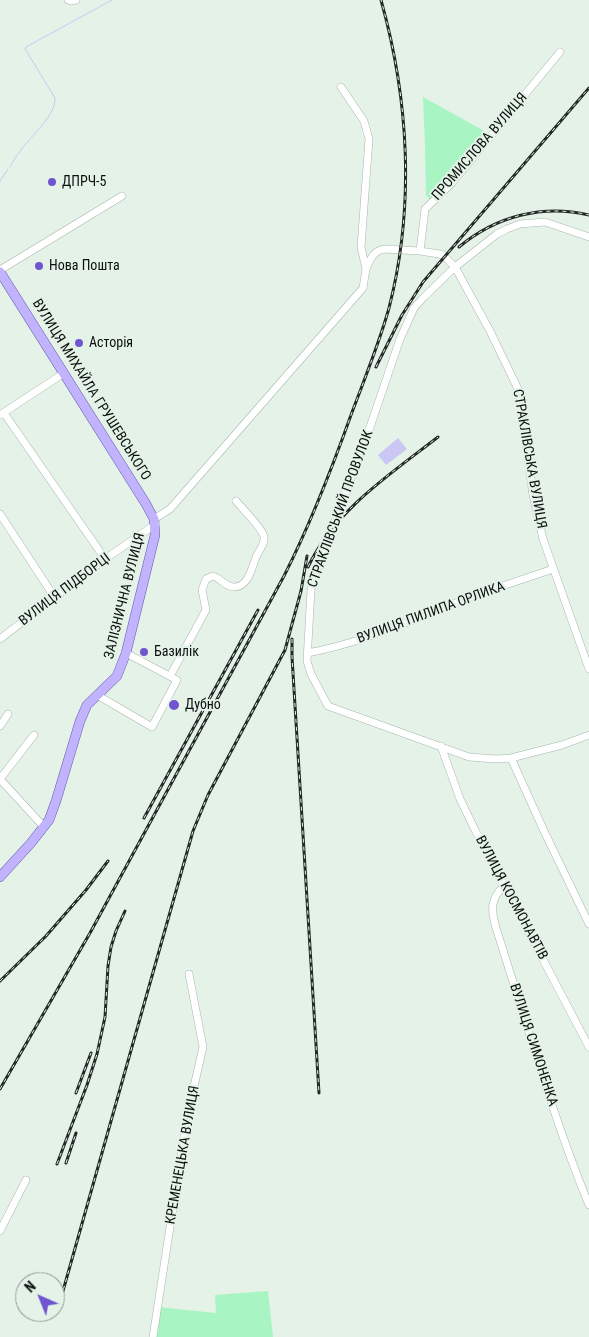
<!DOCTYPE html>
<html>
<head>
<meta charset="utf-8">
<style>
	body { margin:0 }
	#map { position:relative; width:589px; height:1337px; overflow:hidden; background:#e4f2e8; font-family:"Roboto Condensed",sans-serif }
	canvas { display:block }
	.north { position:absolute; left:15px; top:1272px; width:50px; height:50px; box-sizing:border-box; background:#e4f2e8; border:1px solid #8e9891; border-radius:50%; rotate:316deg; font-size:14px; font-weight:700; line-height:20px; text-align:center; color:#0c110e }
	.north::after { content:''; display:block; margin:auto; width:18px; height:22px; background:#7055ce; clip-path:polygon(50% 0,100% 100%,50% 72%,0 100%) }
</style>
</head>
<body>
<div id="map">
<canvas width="589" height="1337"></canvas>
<div class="north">N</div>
</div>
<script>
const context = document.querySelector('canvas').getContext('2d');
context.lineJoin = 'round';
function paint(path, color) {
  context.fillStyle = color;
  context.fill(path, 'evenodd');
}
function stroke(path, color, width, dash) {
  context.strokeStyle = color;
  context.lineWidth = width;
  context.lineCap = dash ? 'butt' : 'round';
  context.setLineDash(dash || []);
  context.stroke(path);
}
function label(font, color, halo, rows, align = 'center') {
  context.font = font + ' "Roboto Condensed",sans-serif';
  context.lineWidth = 4;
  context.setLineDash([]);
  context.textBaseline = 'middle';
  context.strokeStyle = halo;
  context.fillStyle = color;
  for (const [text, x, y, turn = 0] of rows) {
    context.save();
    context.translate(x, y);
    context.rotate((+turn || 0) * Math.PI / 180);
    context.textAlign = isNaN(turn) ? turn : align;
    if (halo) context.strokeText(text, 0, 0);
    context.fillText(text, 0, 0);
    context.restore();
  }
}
paint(new Path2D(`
	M423,97L488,133L430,200L426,195L425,146Z
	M268,1291L273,1337H153L158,1307L216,1313L215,1295Z`), '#a8f5c3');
paint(new Path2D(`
	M398,438L407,449L386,465L378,455Z`), '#cbc7f4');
stroke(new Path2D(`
	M10,167C13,161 17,155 21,150C30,137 57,114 55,98L27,52L25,49L26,47L112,0
	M0,181L8,169`), '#cbc7f4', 1);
const minor = new Path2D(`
	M68,0L71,1L76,0
	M589,237L545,222L520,224L507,229L497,234L455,267L423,298L414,308L400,339L368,433L321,558L311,590L307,661L311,674L328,706L469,757L496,759L511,758L562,745L589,735
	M420,251L425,209L452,183L560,52
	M366,269C370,260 373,251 384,249L420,251L439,254L443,255L455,267L490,331L518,389L533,495L543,539L589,669
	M0,270L122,196
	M4,413L105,559
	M0,415L64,373
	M0,514L55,598
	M154,519L170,509L363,288L366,269L361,247L369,139L364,121L341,87
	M0,639L105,559L156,524
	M307,653C357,644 402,624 448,606C482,592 518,581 553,569
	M170,676L206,610L202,590L206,579L213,576C220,578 225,586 233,587C249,588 252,566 257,555C260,549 267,541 263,534C259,525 243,509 236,501
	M97,695L152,727L177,680L126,653
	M0,726L8,714
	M34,735L0,779L44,827
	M441,746L460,799L476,832L589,1047
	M511,758L544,831L589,924
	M504,886C490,899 491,910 496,928C526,1021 552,1115 589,1205
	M0,1231L26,1180
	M153,1337L187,1117L203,1047L189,974`);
const major = new Path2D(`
	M0,272L146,504L154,519L155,535L126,653L117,676L87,705L80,721L56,801L49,820L31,843L0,877`);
stroke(minor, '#a8b6ac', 8);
stroke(major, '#675aa9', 10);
stroke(minor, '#fff', 7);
stroke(major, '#c1b3fe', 9);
const rail = new Path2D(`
	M459,247C496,216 543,204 589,215
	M376,367L402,315L423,282L589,88
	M308,567C335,510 389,475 438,437
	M292,639V657L319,1093
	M144,818L258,610
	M0,981L46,936L86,890L108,861
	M0,1089L90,933L284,576C311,523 331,471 351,415C364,380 379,344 389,308C415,207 409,100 381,0
	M76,1093L91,1053
	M66,1163L76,1133
	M57,1164L87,1085L97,1054L105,1017L108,966L111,947L116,931L125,911
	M59,1305L193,831L208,795L285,650L301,591L307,556`);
stroke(rail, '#232925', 3);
stroke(rail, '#e4f2e8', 1, [4]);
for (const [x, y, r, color] of [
	[52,182,5,"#7055ce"],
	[39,266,5,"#7055ce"],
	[79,343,5,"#7055ce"],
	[144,652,5,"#7055ce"],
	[174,705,6,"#7055ce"]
]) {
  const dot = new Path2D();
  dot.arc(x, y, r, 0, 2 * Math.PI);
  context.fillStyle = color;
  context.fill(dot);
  stroke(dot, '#e4f2e8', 2);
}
label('14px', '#0c110e', '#e4f2e8', [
	["ПРОМИСЛОВА ВУЛИЦЯ",480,147,-49],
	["ВУЛИЦЯ МИХАЙЛА ГРУШЕВСЬКОГО",91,390,58],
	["СТРАКЛІВСЬКА ВУЛИЦЯ",529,459,80],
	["СТРАКЛІВСЬКИЙ ПРОВУЛОК",341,509,-70],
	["ВУЛИЦЯ ПІДБОРЦІ",65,590,-37],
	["ЗАЛІЗНИЧНА ВУЛИЦЯ",125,596,-76],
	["ВУЛИЦЯ ПИЛИПА ОРЛИКА",431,613,-20],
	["ВУЛИЦЯ КОСМОНАВТІВ",511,898,62],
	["ВУЛИЦЯ СИМОНЕНКА",533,1045,72],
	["КРЕМЕНЕЦЬКА ВУЛИЦЯ",183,1155,-80]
]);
label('14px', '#0c110e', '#e4f2e8', [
	["ДПРЧ-5",62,182],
	["Нова Пошта",49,266],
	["Асторія",89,343],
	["Базилік",154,652],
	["Дубно",185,705]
], 'left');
</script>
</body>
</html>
